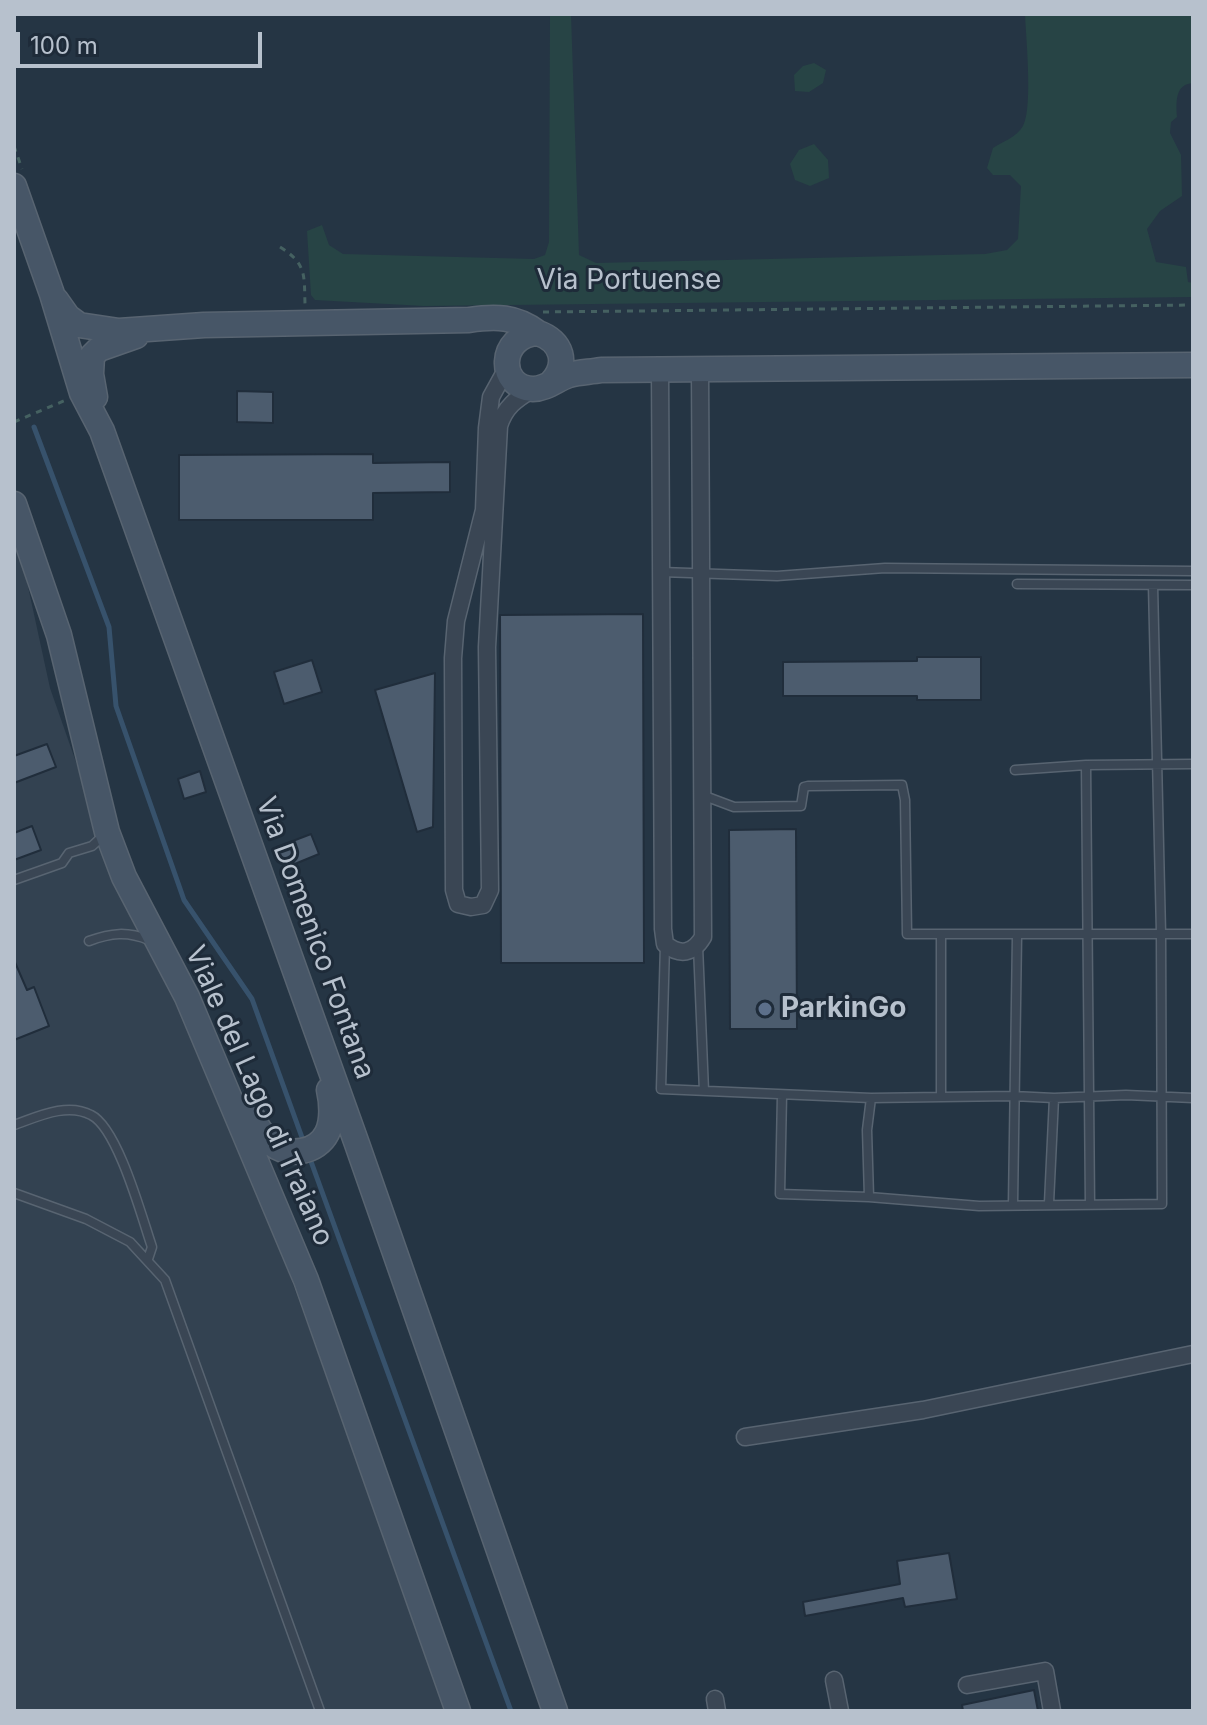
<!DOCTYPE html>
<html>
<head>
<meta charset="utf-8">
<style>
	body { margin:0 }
	#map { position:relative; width:1207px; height:1725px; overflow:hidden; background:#253544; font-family:Inter,sans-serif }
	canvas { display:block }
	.frame { position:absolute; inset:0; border:16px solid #b7c1cd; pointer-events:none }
	.scale { position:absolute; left:16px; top:32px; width:246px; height:36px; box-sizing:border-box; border:4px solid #b7c1cd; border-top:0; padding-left:10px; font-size:24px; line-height:28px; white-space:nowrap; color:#b7c1cd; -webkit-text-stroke:6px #1e2b39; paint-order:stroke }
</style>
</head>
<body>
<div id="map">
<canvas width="1207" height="1725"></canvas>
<div class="frame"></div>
<div class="scale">100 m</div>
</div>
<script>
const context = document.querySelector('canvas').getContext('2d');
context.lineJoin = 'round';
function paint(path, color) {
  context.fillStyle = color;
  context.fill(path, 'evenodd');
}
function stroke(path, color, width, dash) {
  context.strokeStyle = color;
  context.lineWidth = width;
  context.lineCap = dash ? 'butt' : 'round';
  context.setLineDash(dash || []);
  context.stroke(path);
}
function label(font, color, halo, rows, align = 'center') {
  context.font = font + ' Inter,sans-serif';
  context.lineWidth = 6;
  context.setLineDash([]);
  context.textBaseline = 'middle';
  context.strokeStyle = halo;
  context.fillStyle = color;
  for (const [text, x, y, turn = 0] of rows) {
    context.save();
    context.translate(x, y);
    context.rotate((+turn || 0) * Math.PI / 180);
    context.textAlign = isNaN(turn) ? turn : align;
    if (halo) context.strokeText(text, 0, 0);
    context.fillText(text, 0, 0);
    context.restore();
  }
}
paint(new Path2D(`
	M14,535L22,559L50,688L131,919L222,1089L448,1711H14Z`), '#334251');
paint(new Path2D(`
	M550,14H571L579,255L596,263L985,254L1007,250L1018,239L1021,186L1010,175H993L987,168L993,148C1002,142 1017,137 1023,126C1033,108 1026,38 1025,14H1193V83C1175,84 1176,102 1177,117L1171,122L1170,133L1181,155L1182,196L1160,211L1147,229L1156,262L1186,267L1188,282L1193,283V297L424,306L315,300L311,295L307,231L322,225L329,245L343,254L534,259L545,255L549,242Z
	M814,63L826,70L823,83L809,92L795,91L794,75L803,66Z
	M814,144L828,160L829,178L810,186L795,180L790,164L799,150Z`), '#274445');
stroke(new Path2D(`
	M34,427L109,627L116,706L184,900L252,999L304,1143
	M309,1156L511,1711`), '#37526c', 5);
const building = new Path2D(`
	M237,391L273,392V423L237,422Z
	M373,454V463L450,462V492L373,493V520H179V455Z
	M643,614L644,963H501L500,615Z
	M917,657H981V700H917V696H783V662L917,661Z
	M312,660L322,692L284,704L274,672Z
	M435,673L433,827L417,832L375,690Z
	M47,744L56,767L14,783V756Z
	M200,771L206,792L184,799L178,779Z
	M32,826L41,850L14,860V833Z
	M796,829L797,1029H730L729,830Z
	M311,834L319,854L285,868L277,847Z
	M14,960L27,990L34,987L49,1026L14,1040Z
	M949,1553L957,1599L905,1607L903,1598L805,1616L803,1602L900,1584L897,1561Z
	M1034,1690L1038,1711H963L962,1705Z`);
paint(building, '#4c5c6e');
stroke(building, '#202d3b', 2);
const lane = new Path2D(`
	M661,572L777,576L885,568L1193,571
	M1017,584L1193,585
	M1086,765L1090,1205
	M1015,770L1086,765L1193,764
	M702,795L734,807L801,806L804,787L808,786L902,785L905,800L907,934H1193
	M14,880L62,863L69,853L92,846L104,835
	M89,941C111,933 127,931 149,940
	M665,945L661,1089L871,1098L1013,1096L1054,1098L1126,1095L1193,1098
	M698,946L704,1091
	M782,1095L780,1194L869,1197L979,1206L1162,1204L1161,933L1153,585
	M941,1096V935
	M14,1125C37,1117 67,1102 91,1115C118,1128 142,1218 152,1247L148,1259
	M14,1193L86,1219L130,1242L165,1280L320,1711
	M869,1197L867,1130L871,1098
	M1049,1203L1054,1098
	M1013,1204L1017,936`);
const street = new Path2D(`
	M507,368L491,397L487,428L484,510L456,621L453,658L454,890L458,904L471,907L483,905L490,890L487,647L499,426C505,407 516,399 533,389
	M660,368L663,929L665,944C680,956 693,954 703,937L700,368
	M745,1437L923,1410L1193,1354
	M834,1680L840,1711
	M967,1685L1045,1671L1052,1711
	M715,1699L717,1711`);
const secondary = new Path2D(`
	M14,186L52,294L82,393L102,431L357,1144L555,1711
	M56,300L68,317L79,325L119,331L204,325L469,320C495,316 516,316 538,333
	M551,383C569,364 562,341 538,333C498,335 497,388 533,389C546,389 557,379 569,375C579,372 590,372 601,370L1193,365
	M95,397L91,374L92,356L99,349L136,336
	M14,504L59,635L107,832L124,877L187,997L306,1280L458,1711
	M248,1108C255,1122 260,1134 272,1144C289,1157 317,1153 327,1133C333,1121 332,1103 329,1090`);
stroke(lane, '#586471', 11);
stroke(street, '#586471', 19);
stroke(secondary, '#586471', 27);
stroke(new Path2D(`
	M14,146L22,169
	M280,247C307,264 304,275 305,304
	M543,312L1193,305
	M14,422L66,400`), '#456161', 3, [6, 6]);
stroke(lane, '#3a4654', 8);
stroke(street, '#3a4654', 16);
stroke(secondary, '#475667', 24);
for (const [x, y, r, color] of [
	[765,1009,8,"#5c6f8a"]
]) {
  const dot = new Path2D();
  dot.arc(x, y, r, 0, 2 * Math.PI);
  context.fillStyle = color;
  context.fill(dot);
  stroke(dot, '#1e2b39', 3);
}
label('28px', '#b7c1cd', '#1e2b39', [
	["Via Portuense",629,281],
	["Via Domenico Fontana",315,938,70],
	["Viale del Lago di Traiano",259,1096,66]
]);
label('bold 28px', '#b7c1cd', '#1e2b39', [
	["ParkinGo",781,1009]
], 'left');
</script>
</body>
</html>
